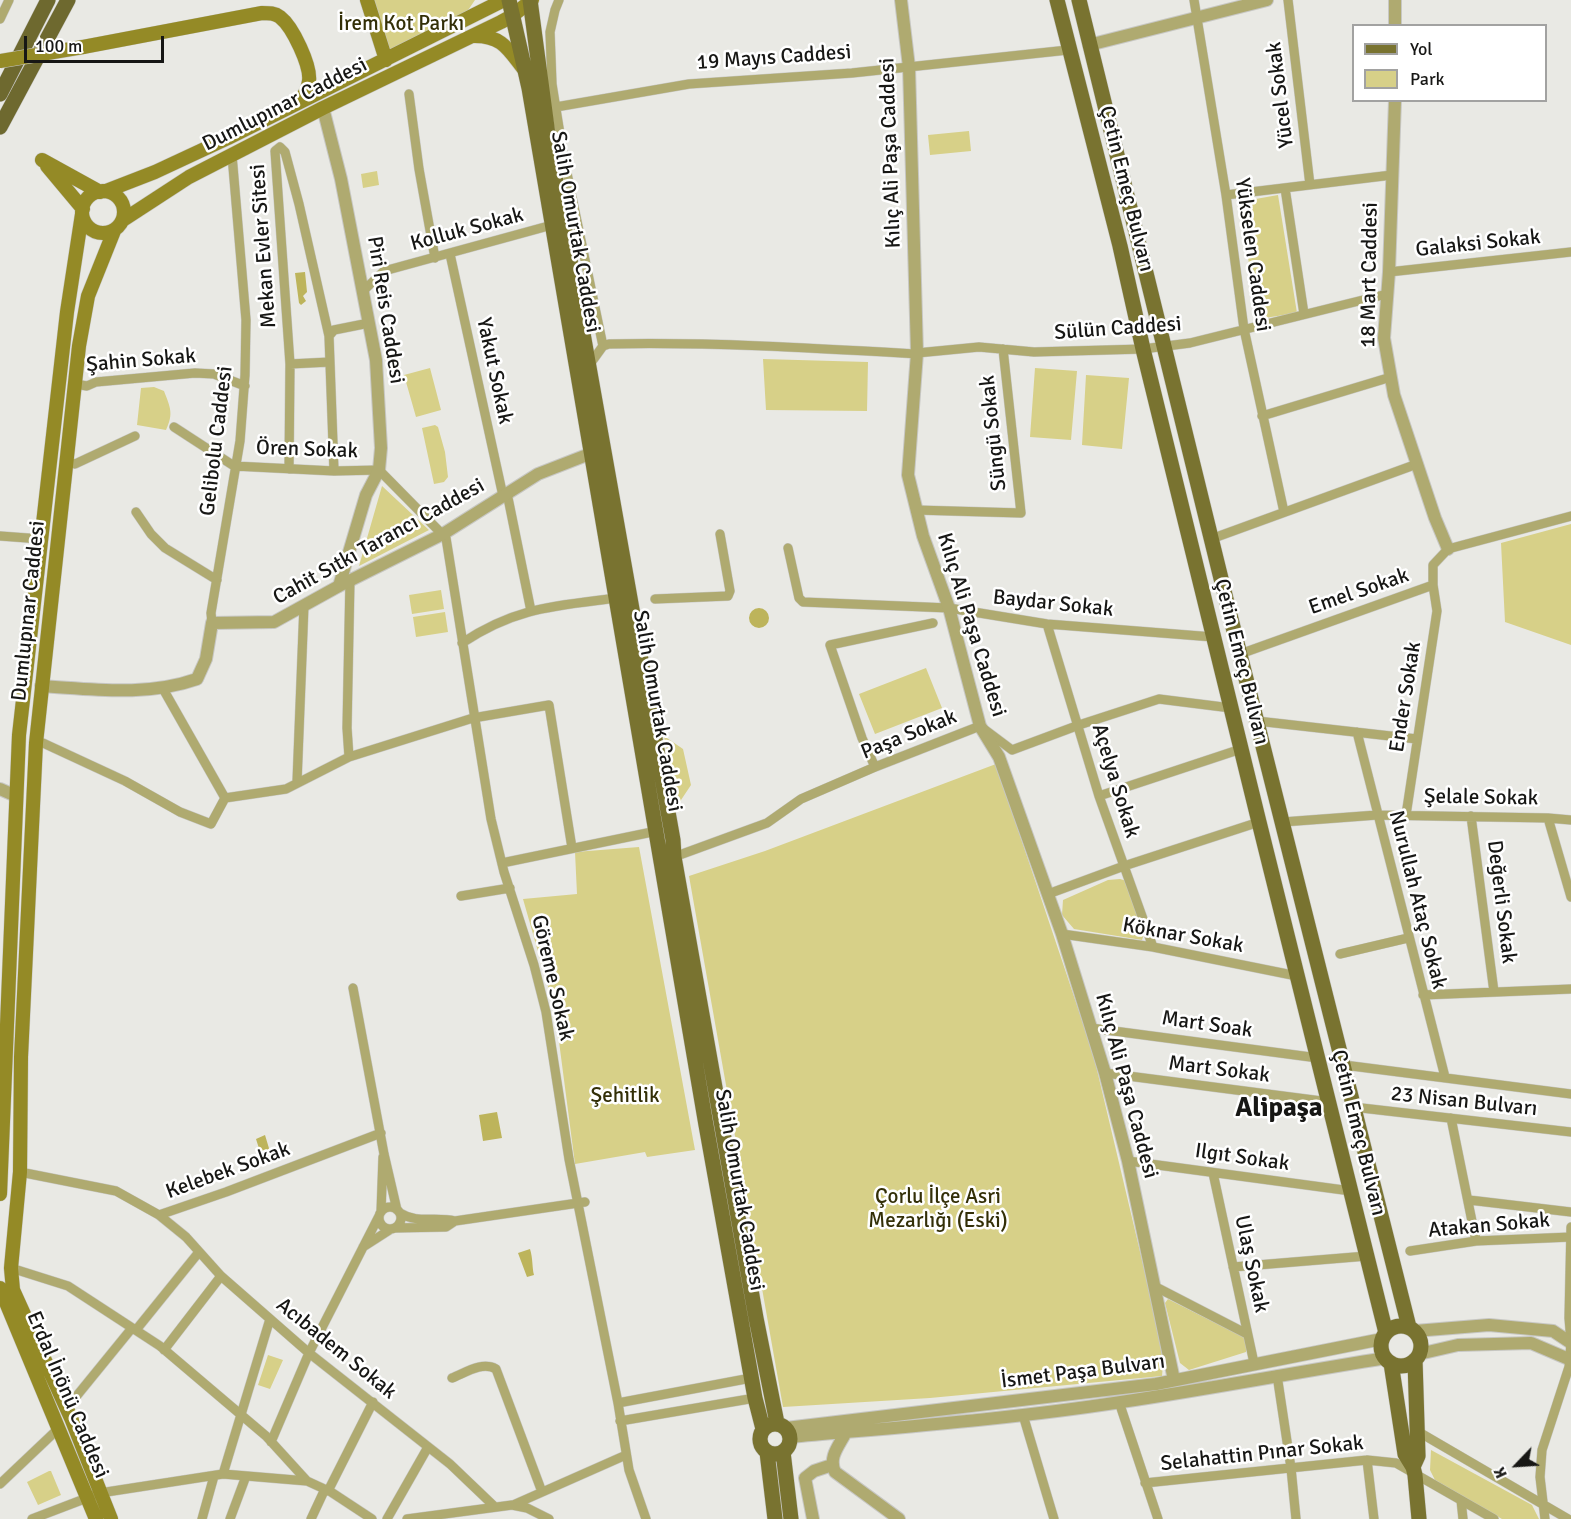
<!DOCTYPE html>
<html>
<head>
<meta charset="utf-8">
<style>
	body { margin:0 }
	#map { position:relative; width:1571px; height:1519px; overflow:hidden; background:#e9e9e4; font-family:Signika,sans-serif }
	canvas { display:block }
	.legend { position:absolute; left:1352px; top:24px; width:195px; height:78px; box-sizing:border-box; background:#fff; border:2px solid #a2a2a1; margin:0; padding:8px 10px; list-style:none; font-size:18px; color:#171715 }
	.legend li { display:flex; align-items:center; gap:12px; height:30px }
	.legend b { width:30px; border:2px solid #a2a2a1 }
	.north { position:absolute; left:1487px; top:1435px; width:60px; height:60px; -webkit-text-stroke:4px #fff; paint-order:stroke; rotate:245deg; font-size:16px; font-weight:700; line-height:24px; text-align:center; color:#171715 }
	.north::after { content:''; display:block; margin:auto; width:21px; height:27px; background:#171715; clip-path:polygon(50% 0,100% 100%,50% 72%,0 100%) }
	.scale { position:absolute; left:24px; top:36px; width:140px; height:27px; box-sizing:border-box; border:3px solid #171715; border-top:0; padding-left:8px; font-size:18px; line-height:21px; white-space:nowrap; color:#171715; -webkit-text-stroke:4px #fff; paint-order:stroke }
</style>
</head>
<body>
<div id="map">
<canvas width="1571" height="1519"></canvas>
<ul class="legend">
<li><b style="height:8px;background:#797330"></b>Yol</li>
<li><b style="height:16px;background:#d7d088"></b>Park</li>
</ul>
<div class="north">K</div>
<div class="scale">100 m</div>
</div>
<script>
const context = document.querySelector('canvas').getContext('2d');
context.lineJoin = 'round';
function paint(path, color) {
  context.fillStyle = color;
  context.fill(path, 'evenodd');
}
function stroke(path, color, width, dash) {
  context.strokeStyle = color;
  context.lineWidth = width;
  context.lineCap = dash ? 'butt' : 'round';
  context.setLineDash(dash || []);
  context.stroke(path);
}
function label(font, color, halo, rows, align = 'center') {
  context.font = font + ' Signika,sans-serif';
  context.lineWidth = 5;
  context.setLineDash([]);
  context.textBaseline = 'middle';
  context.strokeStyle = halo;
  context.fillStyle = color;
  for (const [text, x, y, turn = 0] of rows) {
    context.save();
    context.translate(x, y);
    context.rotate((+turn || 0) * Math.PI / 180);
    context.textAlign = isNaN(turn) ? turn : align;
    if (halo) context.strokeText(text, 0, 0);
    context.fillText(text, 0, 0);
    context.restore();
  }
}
paint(new Path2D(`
	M367,0H475L460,22L386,60Z
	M969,131L971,151L930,155L928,135Z
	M377,171L379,185L363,188L361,174Z
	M1278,195L1297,313L1258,319L1239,202Z
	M763,359L868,362L867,411L766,410Z
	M430,368L441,410L416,417L404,375Z
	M1035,368L1077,371L1071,440L1030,437Z
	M1086,375L1129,378L1122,449L1082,445Z
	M154,387L164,391C170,407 174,413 166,430L137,425L141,388Z
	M435,425L438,427L445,452L448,477L444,482L434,484L422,428Z
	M382,486L429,530L359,566Z
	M1571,524V645L1505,622L1501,543Z
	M441,590L444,609L412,614L409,595Z
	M445,612L448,632L416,637L413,617Z
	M926,668L942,708L875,734L859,694Z
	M664,736L683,749L691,785L677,806Z
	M996,764L1093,1053L1164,1353L1162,1376L930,1398L783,1407L689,876L765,851Z
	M639,847L695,1150L647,1157L645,1152L575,1164L555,1011L523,899L577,894L575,852Z
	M1120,879L1127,881L1145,931L1142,940L1074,929L1062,915L1063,900L1108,880Z
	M1168,1299L1246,1338V1352L1189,1370L1180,1363L1165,1303Z
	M268,1355L283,1360L270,1389L258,1385Z
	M1431,1450L1532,1505L1539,1519H1502L1435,1480L1430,1470Z
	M49,1471H51L61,1495L38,1505L27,1482Z`), '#d7d088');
paint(new Path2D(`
	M305,272L307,292L303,296L306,301L301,305L299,303L295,273Z
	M749 618a10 10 0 1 1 20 0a10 10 0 1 1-20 0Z
	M497,1112L502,1138L483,1141L479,1115Z
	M265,1135L271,1155L262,1158L256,1139Z
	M530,1249C533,1258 532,1268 534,1275L527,1277L518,1253Z`), '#bdb45b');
const minor = new Path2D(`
	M559,0L555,10L550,32L552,84L564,159L603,346
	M1194,0L1226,195L1244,329L1284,512
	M1288,0L1310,185
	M0,19L9,0
	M409,94L419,169L435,258
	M556,107L689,84L852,73L1068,50
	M1285,188L1304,314
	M1226,195L1392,175
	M450,254L503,496
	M1389,272L1571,252
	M363,291L384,271L552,225
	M917,353L979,347L1034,352L1143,349L1190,343L1387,294
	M290,364L330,362
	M590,364L603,346L609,344C712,342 813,348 917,354
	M75,384L87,386L96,382L195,373L214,374L245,386
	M1262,416L1391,377
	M174,427L234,466L334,471L379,470L446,538L491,819L504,872L534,965L546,1012L569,1159L618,1403L629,1470L646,1519
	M66,461L75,464L135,436
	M289,469L290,364L275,151L280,147L285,152L299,204L329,336
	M334,471L329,336L334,330L369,323
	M507,493L531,611
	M916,510L1021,513L1003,349
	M136,512L151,534L165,548L217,580
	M0,536L41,539
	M1211,539L1417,464
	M788,548L799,598L803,602L949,608L1047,624L1213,637
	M655,599L728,596L730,591L720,534
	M212,623L211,613L240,441L245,375L246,320L232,155
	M1047,624L1099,796L1153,947
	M462,643C516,607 555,606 617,598
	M1240,654L1433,585V565L1448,549L1571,516
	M162,687L225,798
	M1257,721L1417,739
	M1357,732L1445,1077
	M36,743H43L125,781L180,812L211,824L225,798L286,789L349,757L473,718L549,705L572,848
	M349,757L347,728L350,580
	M875,767L862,738L830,645L933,623
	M297,782L304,605
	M1099,796L1241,749
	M1406,815L1437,611L1433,585
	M1471,816L1494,992
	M1548,818L1571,897
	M1283,822L1377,815L1548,818L1571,820
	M674,857L767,823L801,799L875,767L980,726L1012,750L1079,725L1159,699L1231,708
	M502,863L657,831
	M1048,894L1124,866L1259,822
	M461,896L510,888
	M1062,934L1153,947L1297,976
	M1340,954L1408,938
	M353,988L384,1154L397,1210
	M1423,995L1571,989
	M1091,1028L1318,1058
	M1344,1065L1571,1094
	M1105,1073L1329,1102
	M1353,1107L1571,1132
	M1451,1118L1476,1241
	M1128,1161L1351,1191
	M20,1172L116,1191L159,1215L226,1192L381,1133
	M1213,1173L1254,1363
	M1469,1200L1571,1212
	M379 1218a11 11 0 1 1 22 0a11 11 0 1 1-22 0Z
	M381,1212L383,1157
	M400,1213C417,1224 436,1216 455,1221
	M159,1215L186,1237L221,1276L309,1353L450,1464L495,1507
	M395,1228L446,1227L455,1221L585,1202
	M363,1247L391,1229
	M1410,1251L1476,1241L1571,1237
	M1233,1267L1367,1256
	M11,1268L68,1286L160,1346L266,1436L307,1481
	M1156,1287L1247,1334
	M136,1330L199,1252
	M164,1350L221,1276
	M1277,1375L1291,1468L1296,1519
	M452,1378C465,1373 482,1361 496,1369L542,1492
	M1119,1402L1158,1519
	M618,1403L751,1378
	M66,1409L132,1328
	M1023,1415L1054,1519
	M620,1421L755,1398
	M1417,1431L1568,1519
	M271,1442L309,1353L379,1216
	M1367,1460L1374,1519
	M223,1474L270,1319
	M1145,1483L1367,1460L1396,1463L1494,1519
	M0,1484L59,1428
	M328,1491L373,1402
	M1461,1500L1463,1519
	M513,1505L626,1455
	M32,1519L100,1493L223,1474L307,1481L331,1492L372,1519
	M202,1519L214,1476
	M230,1519L246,1476
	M311,1519L325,1489
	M387,1519L428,1447
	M407,1519L512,1505L527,1508L549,1519
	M1545,1519L1540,1477L1542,1450L1569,1367L1571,1342L1569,1318L1571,1227`);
const tertiary = new Path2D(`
	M901,0L909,67L917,353L908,475L923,536L949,608L980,726L999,757L1062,934L1105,1073L1128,1161L1174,1380
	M1395,0V26
	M1089,45L1267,0
	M1395,100L1389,272L1384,338L1394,395L1435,518L1448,549
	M323,108L341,179L376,360L381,448L379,470L366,495L339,586
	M41,686C93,689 146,697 197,679L206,659L212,623L274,622L339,586L443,534L538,474L592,453
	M0,789L16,796
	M1415,1331L1489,1325L1553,1331L1571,1343
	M1419,1354L1458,1345L1531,1343L1571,1360
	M786,1428L1156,1384L1382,1339
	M846,1432C839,1446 828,1457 835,1472L899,1519
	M790,1437C901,1427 1011,1419 1121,1402C1209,1389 1297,1372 1386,1358
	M813,1519L805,1478L814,1471L832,1465`);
const secondary = new Path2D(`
	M367,0L386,60
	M475,36C502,36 508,49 523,68
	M83,47L262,13C269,13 275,13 280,17C293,27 311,66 309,81C308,90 304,96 299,102
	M42,160L100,192
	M47,166L83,209
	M106,191L155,172L228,138L504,0
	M82 212a21 21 0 1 1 42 0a21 21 0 1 1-42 0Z
	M123,220L189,177L323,108L501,22L512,16L532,0
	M0,1194L19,735L67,312L82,214
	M0,1288L96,1519
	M111,1519L71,1418L13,1290L11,1268L20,1172L21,1057L36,743L79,346L88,296L114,231`);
const primary = new Path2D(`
	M509,0L529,88L706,1125L755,1398L763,1429
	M530,0L549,142L673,840L674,857L756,1318L777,1423
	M1057,0L1120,246L1143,349L1259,822L1386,1333
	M1079,0L1228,607L1409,1327
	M1381 1346a20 20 0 1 1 40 0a20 20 0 1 1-40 0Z
	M1391,1363L1405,1454L1413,1467L1415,1475L1419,1519
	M760 1439a15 15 0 1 1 30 0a15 15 0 1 1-30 0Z
	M767,1452L775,1519
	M783,1452L791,1519
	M1413,1467L1418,1456L1415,1360`);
const trunk = new Path2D(`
	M0,94L48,0
	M0,127L68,0`);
stroke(minor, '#c7c7c3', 10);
stroke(tertiary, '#c7c7c3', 14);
stroke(secondary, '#c7c7c3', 15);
stroke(primary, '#c7c7c3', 16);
stroke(trunk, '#c7c7c3', 16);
stroke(minor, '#afaa70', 9);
stroke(tertiary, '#afaa70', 12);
stroke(secondary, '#948a26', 14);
stroke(primary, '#797330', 15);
stroke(trunk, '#6e692f', 15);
const secondaryBridge = new Path2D(`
	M0,61L83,47`);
stroke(secondaryBridge, '#c7c7c3', 15, []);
stroke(secondaryBridge, '#948a26', 14);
label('21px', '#332f07', '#fff', [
	["İrem Kot Parkı",401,24],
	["Şehitlik",625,1096],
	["Çorlu İlçe Asri",938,1197],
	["Mezarlığı (Eski)",938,1221]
]);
label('21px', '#171715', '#fff', [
	["19 Mayıs Caddesi",774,58,-4],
	["Yücel Sokak",1281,95,-97],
	["Dumlupınar Caddesi",285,105,-27],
	["Kılıç Ali Paşa Caddesi",891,153,-92],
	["Çetin Emeç Bulvarı",1126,189,76],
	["Kolluk Sokak",467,230,-15],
	["Salih Omurtak Caddesi",575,232,80],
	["Galaksi Sokak",1478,244,-6],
	["Mekan Evler Sitesi",264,246,-94],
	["Yükselen Caddesi",1252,255,82],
	["18 Mart Caddesi",1370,275,-89],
	["Piri Reis Caddesi",385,310,81],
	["Sülün Caddesi",1118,329,-4],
	["Şahin Sokak",141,361,-5],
	["Yakut Sokak",494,371,78],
	["Süngü Sokak",994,433,-96],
	["Gelibolu Caddesi",217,441,-83],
	["Ören Sokak",307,450,2],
	["Cahit Sıtkı Tarancı Caddesi",379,542,-29],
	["Emel Sokak",1359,592,-19],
	["Baydar Sokak",1053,604,6],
	["Dumlupınar Caddesi",29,611,-84],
	["Kılıç Ali Paşa Caddesi",971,625,73],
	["Çetin Emeç Bulvarı",1241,662,76],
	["Ender Sokak",1406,697,-81],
	["Salih Omurtak Caddesi",657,711,80],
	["Paşa Sokak",909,735,-22],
	["Açelya Sokak",1115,781,73],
	["Şelale Sokak",1481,798,1],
	["Nurullah Ataç Sokak",1417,900,76],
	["Değerli Sokak",1501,902,83],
	["Köknar Sokak",1183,936,10],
	["Göreme Sokak",552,978,77],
	["Mart Soak",1207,1025,8],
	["Mart Sokak",1219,1070,7],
	["Kılıç Ali Paşa Caddesi",1126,1086,75],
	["23 Nisan Bulvarı",1464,1102,6],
	["Çetin Emeç Bulvarı",1358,1133,76],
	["Ilgıt Sokak",1242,1158,8],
	["Kelebek Sokak",228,1171,-20],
	["Salih Omurtak Caddesi",739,1190,80],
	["Atakan Sokak",1489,1226,-5],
	["Ulaş Sokak",1251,1264,78],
	["Acıbadem Sokak",336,1349,39],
	["İsmet Paşa Bulvarı",1083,1372,-7],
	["Erdal İnönü Caddesi",67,1395,67],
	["Selahattin Pınar Sokak",1262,1454,-6]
]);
label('bold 27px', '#171715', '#fff', [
	["Alipaşa",1279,1109]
]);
</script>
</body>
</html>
